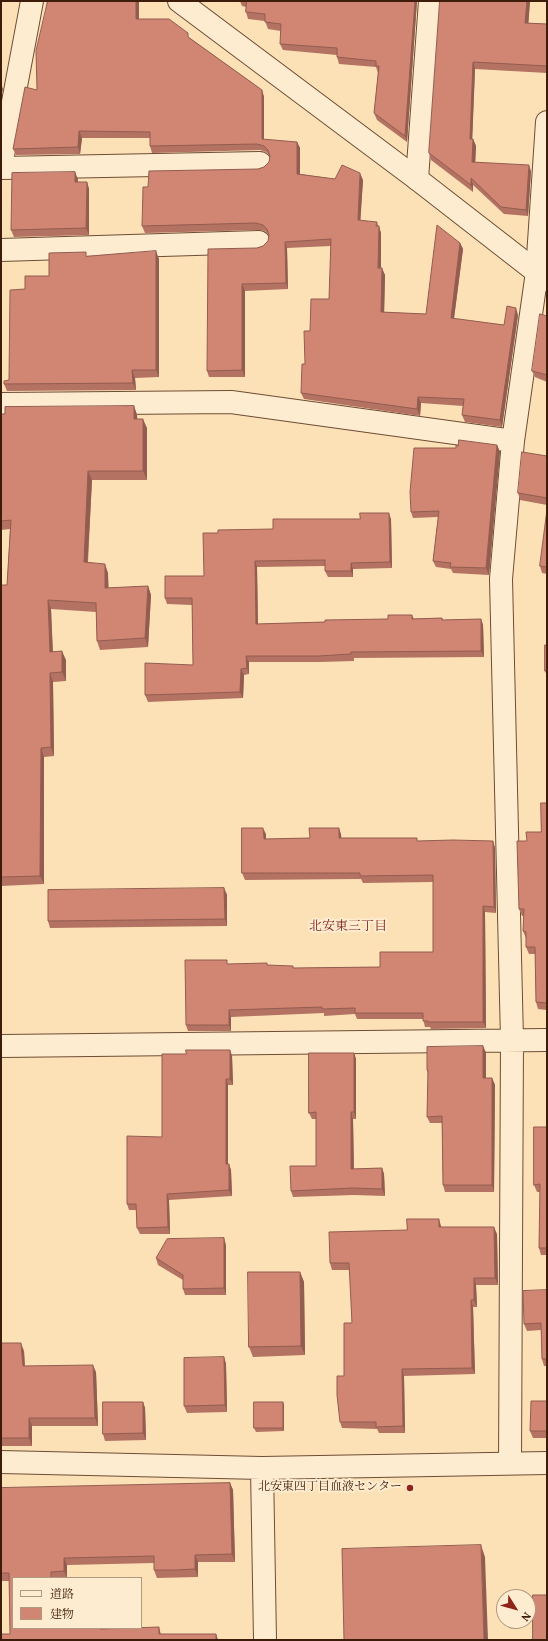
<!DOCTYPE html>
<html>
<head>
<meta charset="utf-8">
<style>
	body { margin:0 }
	#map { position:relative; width:548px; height:1641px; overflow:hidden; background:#fde1b6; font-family:Vollkorn,"Noto Serif JP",serif }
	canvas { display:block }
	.frame { position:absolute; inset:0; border:2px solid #3d1c0a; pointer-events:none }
	.legend { position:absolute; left:12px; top:1577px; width:130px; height:52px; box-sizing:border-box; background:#feecd0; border:1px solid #b19981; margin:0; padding:5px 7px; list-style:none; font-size:12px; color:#3d1c0a }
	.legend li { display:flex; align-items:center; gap:8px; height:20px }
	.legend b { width:20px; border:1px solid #b19981 }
	.north { position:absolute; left:496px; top:1589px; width:40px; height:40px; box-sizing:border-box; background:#feecd0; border:1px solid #b19981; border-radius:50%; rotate:127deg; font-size:11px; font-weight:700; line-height:16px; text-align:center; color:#3d1c0a }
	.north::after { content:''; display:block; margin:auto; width:14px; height:18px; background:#8f2418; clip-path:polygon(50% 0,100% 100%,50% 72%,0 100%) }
</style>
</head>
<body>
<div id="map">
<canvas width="548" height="1641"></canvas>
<div class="frame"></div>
<ul class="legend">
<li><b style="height:5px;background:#feecd0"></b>道路</li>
<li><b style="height:11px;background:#d18573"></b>建物</li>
</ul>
<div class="north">N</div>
</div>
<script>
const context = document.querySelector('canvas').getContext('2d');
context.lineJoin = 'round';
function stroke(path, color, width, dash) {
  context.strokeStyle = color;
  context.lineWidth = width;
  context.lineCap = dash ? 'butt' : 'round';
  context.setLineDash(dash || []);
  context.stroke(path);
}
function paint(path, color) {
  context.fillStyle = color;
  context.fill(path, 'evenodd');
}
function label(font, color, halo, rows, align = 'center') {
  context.font = font + ' Vollkorn,"Noto Serif JP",serif';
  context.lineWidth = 4;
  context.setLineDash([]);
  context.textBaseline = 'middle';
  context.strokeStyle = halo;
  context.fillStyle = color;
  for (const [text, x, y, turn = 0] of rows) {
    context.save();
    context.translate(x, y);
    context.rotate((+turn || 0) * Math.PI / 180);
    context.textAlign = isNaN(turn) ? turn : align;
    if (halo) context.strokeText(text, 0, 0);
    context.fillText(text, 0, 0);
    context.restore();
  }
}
const minor = new Path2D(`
	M1,166L32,1
	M1,168L260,163
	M417,179L430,1
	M1,250L259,242
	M1,404L231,402L513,441
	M1,1046L547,1040
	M1,1462L262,1468L265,1640
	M510,1463L512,1040L501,579L513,441L537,272L547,122`);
const tertiary = new Path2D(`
	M179,1L417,179L547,280
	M262,1468L547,1463`);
stroke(minor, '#6d4d35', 24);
stroke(tertiary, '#6d4d35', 24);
stroke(minor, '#feecd0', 22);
stroke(tertiary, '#feecd0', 22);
paint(new Path2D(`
	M47,1H139V19L190,38L262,90L264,97V140L297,142L300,148V174L335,179L363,180L360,221L378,226L381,233V268L385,275L384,312L426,314L460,243L463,249L454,319L504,325L518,315L502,427L465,422L462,415L463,406L421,403L420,416L304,399L301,393L305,364L310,331L329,299L331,246L287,248L288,289L245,291V377H209L207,371L257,248L263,246L268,241L269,235L265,231L259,230L145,233L142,226L148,187L258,169L264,167L269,162L270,156L266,152L260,150L152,153L150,146V138H82L80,154L16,155L13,149L37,90L47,2Z
	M240,1H417L407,142L377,120L374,113L378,73L376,67L339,64L337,57V55L283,50L280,44L281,31L268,29L265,21L248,19L246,12V7L242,6Z
	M440,1H530L528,23L547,24V73L475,69L472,139H473L476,146L475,162L531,171L528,216L504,214L473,185V192L431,160L429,153Z
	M78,179V182H87L89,189V235L14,237L11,230Z
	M87,256L159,259V377L135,378L136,390L7,391L4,384L9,380L25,289Z
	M547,316V382L535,377L532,371Z
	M134,406L137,415V419L147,428V480H92L88,562L108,573V588L148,586L151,595L148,647L100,650L97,641L96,612L51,609L53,652L66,660V681L53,682L54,756L44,757V884L1,886V585H7L10,529L1,530V414Z
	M497,445L500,452L489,575L453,573L451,569L436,567L433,561L438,517L413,518L411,512L456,448L458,446Z
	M547,456V505L520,500L518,493Z
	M547,510V574L542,573L540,566Z
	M391,519L392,568L353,569V577H328L325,571V566L257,567L258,624L325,622L388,619L412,615L414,619L442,618L443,620L481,619L483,625L484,657L354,658V661L321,662H249V674L244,675L243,698L148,702L145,695L193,665L192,605L167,604L165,598L204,576L273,529Z
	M547,645V676L545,671Z
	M547,803V1010L538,1009L536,1002L535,954H529L526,947V938L523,931L524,916H522L519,909L527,841L541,832Z
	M266,834V839L310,838L341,834V838L418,841H493L495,848L496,913L485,912L486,1028L431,1029L430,1027H425L423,1019H357L355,1014L324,1016V1013L231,1017V1031H188L186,1025L229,964L268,965L294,968L380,967L433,952V882L363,883L361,879L245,880L242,873Z
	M224,888L227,895V926L50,928L48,921Z
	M483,1046L486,1053V1078H492L495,1085L494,1192H445L443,1185L442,1123H430L427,1117L428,1074L427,1070Z
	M230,1050L232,1056L233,1085H228V1164L231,1170L232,1196L169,1200L170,1234H140L137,1228L136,1210H129L127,1204L162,1137L186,1054Z
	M354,1053L356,1059V1119H353L354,1169L382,1168L384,1174L385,1196L354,1195L293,1197L291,1191L316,1166V1119H312L309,1113Z
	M547,1127V1255H541L539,1248L540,1192H537L534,1185Z
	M441,1227L497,1234L498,1285H476L477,1307H473L475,1374L404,1376L405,1433H379L377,1429L342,1428L340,1422L344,1376L352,1323L350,1270H332L330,1263L407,1230Z
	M226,1245V1295H185L183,1289V1280L158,1265L156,1258Z
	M300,1272L304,1282L305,1355L253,1357L249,1347Z
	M547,1290V1438H533L530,1431L547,1401V1366H544L542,1359L541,1330L527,1331L524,1324Z
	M1,1343L24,1351L25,1366L96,1372L98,1426H32V1446H1Z
	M224,1357L226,1364L227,1412L187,1413L184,1406Z
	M143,1402L145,1408L146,1440L105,1441L103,1434Z
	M284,1405V1431L256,1432L254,1428Z
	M230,1483L233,1490L235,1562H198V1577L157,1578L154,1570V1563L67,1565V1578H13V1628L102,1629L161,1634H216L218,1640H1L10,1634L9,1581H1V1488Z`), '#b47263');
paint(new Path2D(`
	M136,1H139V26L136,19Z
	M415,1H417L407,142L405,136Z
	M527,1H530L528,30L525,23Z
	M473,62L475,69L472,146L470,139Z
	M1,84L3,89L1,98Z
	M262,90L264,97V146L262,139Z
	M79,131L82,138L80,154L78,147Z
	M473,139L476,146L475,168L472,162Z
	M297,142L300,148V181L297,174Z
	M529,165L531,171L528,216L526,210Z
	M75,172L78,179L77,189L75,182Z
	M360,173L363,180L360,227L358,220Z
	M471,178L473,185V192L471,185Z
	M87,182L89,189V235L86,228Z
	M377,222L379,229V226L381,233V275L378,268Z
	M285,242L287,248L288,289L286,283Z
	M460,243L463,249L453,325L451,318Z
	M156,251L159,259V377L156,370Z
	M382,268L385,275L384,319L381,312Z
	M242,284L245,291V377L242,370Z
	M516,308L518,315L502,427L500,420Z
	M132,370L135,378L136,390L133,383Z
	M418,397L421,403L420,416L417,409Z
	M134,406L137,415L138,428L134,419Z
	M143,419L147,428V480L143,471Z
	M497,445L500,452L489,575L486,568Z
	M88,471L92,480L87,571L84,562Z
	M389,513L391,519L392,568L390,562Z
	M255,561L257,567L258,630L256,624Z
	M351,563L353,569V577L351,571Z
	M105,564L108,573L109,597L105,588Z
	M148,586L151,595L148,647L145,638Z
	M48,600L51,609L53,661L50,652Z
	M481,619L483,625L484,657L481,651Z
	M62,651L66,660V681L62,672Z
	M246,656L249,662V674L247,668Z
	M241,669L244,675L243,698L240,692Z
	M50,673L53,682L54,756L51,747Z
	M41,748L44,757V884L40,876Z
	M263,828L266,834V846L264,839Z
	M339,828L341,834L342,844L339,838Z
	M493,841L495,848L496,913L494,907Z
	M224,888L227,895V926L225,919Z
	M483,906L485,912L486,1028L483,1022Z
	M229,1010L231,1017V1031L229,1025Z
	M483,1046L486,1053V1085L483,1078Z
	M230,1050L232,1056L233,1085L230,1079Z
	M354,1053L356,1059V1119L354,1112Z
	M492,1078L495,1085L494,1192L492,1185Z
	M226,1079L228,1085V1170L226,1164Z
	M351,1112L353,1119L354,1176L351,1169Z
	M229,1164L231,1170L232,1196L229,1190Z
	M382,1168L384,1174L385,1196L382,1189Z
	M167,1194L169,1200L170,1234L168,1227Z
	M439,1219L441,1226L442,1234L439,1227Z
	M494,1227L497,1234L498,1285L495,1278Z
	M224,1238L226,1245V1295L224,1288Z
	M300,1272L304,1282L305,1355L301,1346Z
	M474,1278L476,1285L477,1307L474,1300Z
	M471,1300L473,1307L475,1374L472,1368Z
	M21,1343L24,1351L25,1373L23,1366Z
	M224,1357L226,1364L227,1412L225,1405Z
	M93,1365L96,1372L98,1426L95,1418Z
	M402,1369L404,1376L405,1433L403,1426Z
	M143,1402L145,1408L146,1440L143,1433Z
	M283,1402L284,1405V1431L283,1428Z
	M29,1418L32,1426V1446L29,1438Z
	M230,1483L233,1490L235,1562L232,1554Z
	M481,1545L485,1557L488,1640H484Z
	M195,1555L198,1562V1577L195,1569Z
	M64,1558L67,1565V1578L64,1571Z
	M159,1627L161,1635L159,1634Z
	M216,1634L218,1640H216Z`), '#925d50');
const building = new Path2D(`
	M48,1H136V19H169L188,33V37L262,90V139L297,142V174L335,179L342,165L360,173L358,220L377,222L376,226H379L378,268H382L381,312L426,314L437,225L460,243L451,318L504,325L507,306L516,308L500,420L462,415L464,399L418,397L417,409L301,393L302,364H305L304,331H310L311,299H329L331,239L285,242L286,283L242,284V370L207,371L208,249L257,248L263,246L268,241L269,235L267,229L263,225L256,223L142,226L143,187H148L149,171L258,169L264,167L269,162L270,156L268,150L264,146L257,144L150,146V132L79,131L78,147L13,149L25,87L37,90L36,51Z
	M247,1H415L405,136L374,113L379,66H376V61L337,57V48L280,44L281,24L265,22V14L246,12Z
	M440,1H527L525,23L547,24V66L473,62L470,139H473L472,162L529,165L526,210L501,207L471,178V185L429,153Z
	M75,172V182H87L86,228L11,230L12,173Z
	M156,251V370H132L133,383L4,384V381L9,380L10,290L25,289V276H49V253L86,252V256Z
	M540,314L547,316V375L532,371Z
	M134,406V419H143V471H88L84,562L105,564V588L148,586L145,638L97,641L96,603L48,600L50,652L62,651V672L50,673L51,747L41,748L40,876L1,877V585H7L11,520L1,521V414H5V407Z
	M459,440L497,445L486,568L450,567L451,563L433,561L439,511L411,512L410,492L414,448H456V445L458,446Z
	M522,452L547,456V498L518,493Z
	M547,510V567L540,566Z
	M360,513H389L390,562L351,563V571H325V560L255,561L256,624L325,622V620L388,619V615H412V619L442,618V620L481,619V651L351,652V654L319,656H246L247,668L241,669L240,692L145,695V663L193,665L192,598H165V576H204L203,533H218V530L273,529V519H360Z
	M545,645H547V671H545Z
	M541,803H547V1003L536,1002L535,947H526V932L523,931L524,909H519L517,841H527L526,832H541Z
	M242,828H263L264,839L310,838L309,828H339V838H417V841L453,840L493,841L494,907L483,906V1022H428V1021H423V1013H355V1008L322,1009V1007L229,1010V1025H186L185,960H227V964L267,963V965L293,966V968L380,967V952H433V875L360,876V873H242Z
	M224,888L225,919L48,921V890Z
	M483,1046V1078H492V1185H443L442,1116L427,1117L428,1070H427V1047Z
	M186,1050H230V1079H226V1164H229V1190L167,1194L168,1227L137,1228L136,1204H127V1136L162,1137V1054H186Z
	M309,1053H354V1112H351V1169L382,1168V1189L352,1188L291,1191L290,1166H316V1112L309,1113Z
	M534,1127H547V1248H539L540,1184L534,1185Z
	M407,1219H439V1227H494L495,1278H474V1300H471L472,1368L402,1369L403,1426L376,1427V1422H340L337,1395V1376H344V1323H352L349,1263H330L329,1232L407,1230Z
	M224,1238V1288L183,1289V1275L156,1258L167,1239Z
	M248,1272H300L301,1346L249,1347Z
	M547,1290V1359H542L541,1323L524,1324L523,1291Z
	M1,1343H21L23,1366L93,1365L95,1418H29V1438H1Z
	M224,1357L225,1405L184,1406V1358Z
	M547,1363V1431H530L531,1401H547Z
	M103,1402H143V1433L103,1434Z
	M254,1402H283V1428H254Z
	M230,1483L232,1554L195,1555V1569L175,1570H154V1556L64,1558V1571L51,1572V1578H13V1628H100V1629L159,1627V1634H216V1640H1V1634H10L9,1573H1V1488Z
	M481,1545L484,1640H344L342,1549Z
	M533,1595H547V1640H533Z`);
paint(building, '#d18573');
stroke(building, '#925d50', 1);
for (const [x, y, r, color] of [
	[410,1488,4,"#8f2418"]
]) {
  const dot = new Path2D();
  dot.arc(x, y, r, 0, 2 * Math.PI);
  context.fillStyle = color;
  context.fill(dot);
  stroke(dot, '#feecd0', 1.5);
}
label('12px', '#3d1c0a', '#feecd0', [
	["北安東四丁目血液センター",402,1488]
], 'right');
label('13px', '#7a1f14', '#feecd0', [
	["北安東三丁目",348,928]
]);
</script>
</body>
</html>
